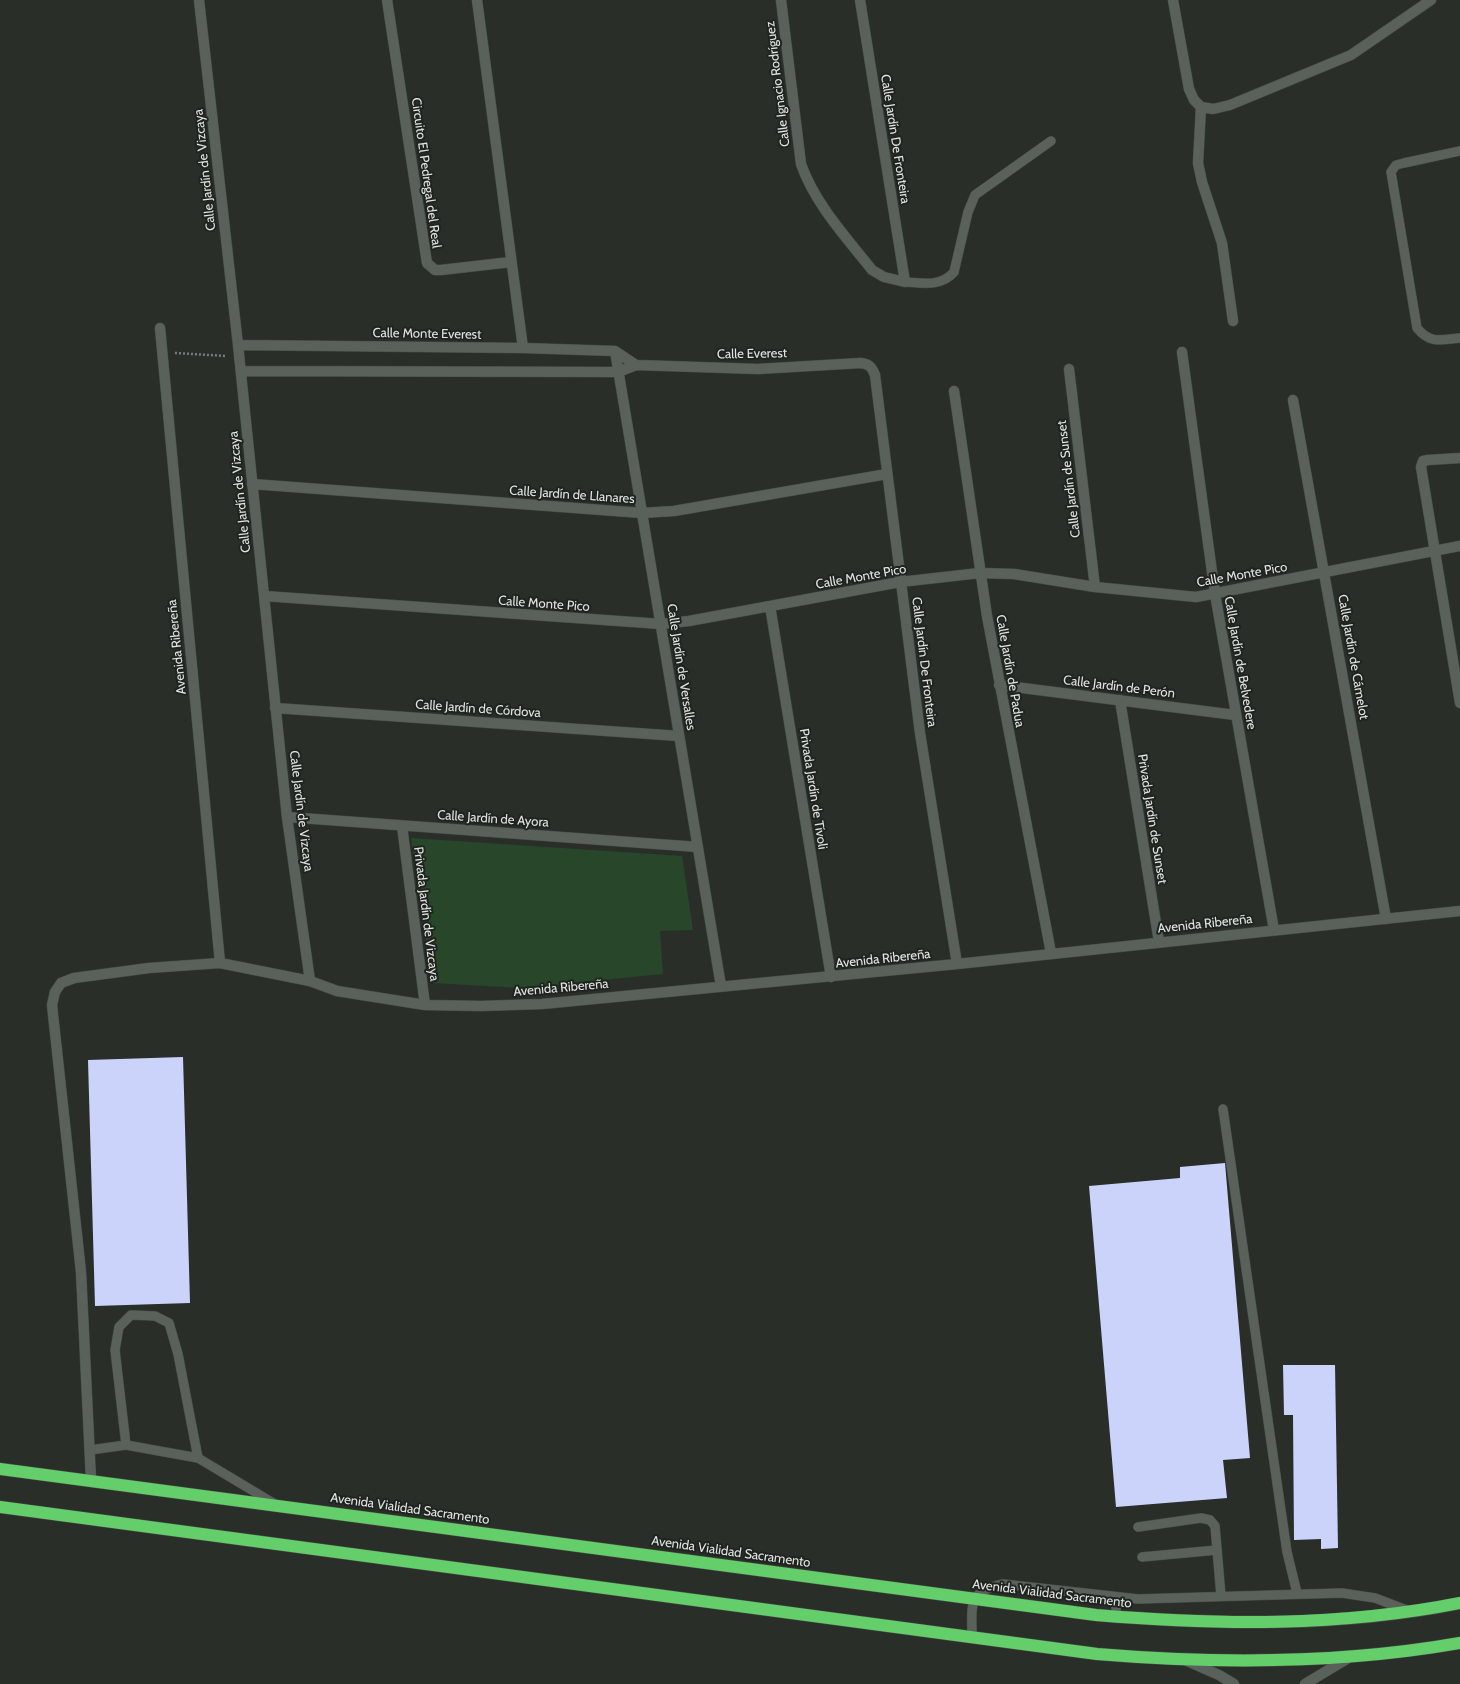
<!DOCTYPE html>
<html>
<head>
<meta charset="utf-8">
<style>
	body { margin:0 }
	canvas { display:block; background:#292e29 }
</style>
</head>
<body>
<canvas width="1460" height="1684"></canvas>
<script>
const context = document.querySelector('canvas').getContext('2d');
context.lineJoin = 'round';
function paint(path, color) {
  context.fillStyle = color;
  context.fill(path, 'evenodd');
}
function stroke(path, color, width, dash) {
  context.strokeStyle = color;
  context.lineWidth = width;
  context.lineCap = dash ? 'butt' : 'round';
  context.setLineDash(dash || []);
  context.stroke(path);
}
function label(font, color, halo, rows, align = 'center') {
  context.font = font + ' Cabin,sans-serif';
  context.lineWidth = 4;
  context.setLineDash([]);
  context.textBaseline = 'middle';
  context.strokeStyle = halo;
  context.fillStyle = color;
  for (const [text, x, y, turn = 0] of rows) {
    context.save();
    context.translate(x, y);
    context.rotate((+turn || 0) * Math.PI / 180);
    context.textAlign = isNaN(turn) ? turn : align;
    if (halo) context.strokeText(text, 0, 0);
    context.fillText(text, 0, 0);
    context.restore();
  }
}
paint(new Path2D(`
	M411,838L682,856L693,930L660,931L663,974L521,988L433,983Z`), '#284629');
paint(new Path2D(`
	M183,1057L190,1303L95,1306L88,1060Z
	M1225,1163L1250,1458L1223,1460L1227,1498L1116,1507L1089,1186L1180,1178V1167Z
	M1283,1365H1335L1338,1548L1321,1549V1539L1294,1540L1293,1415H1284Z`), '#ccd3fb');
const lane = new Path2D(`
	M1460,151L1404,163L1396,165L1391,172L1417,328C1430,344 1441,340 1460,338
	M905,282C923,283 941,287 954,272L968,212L975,195L1051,141
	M1223,1109L1287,1552L1297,1593
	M126,1445L115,1350L119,1327L131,1315L155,1316L169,1323L178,1354L198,1458
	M90,1450L126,1445L198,1458L275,1504
	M1138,1527L1201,1518L1210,1520L1215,1526L1221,1596
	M1142,1557L1217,1550
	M1116,1617V1598
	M972,1637C972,1604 967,1592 1003,1584L1138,1599L1342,1593L1375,1598L1409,1611`);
const street = new Path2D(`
	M199,0L238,345L287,817L310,981
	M387,0L427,263L435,270H441L511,262
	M477,0L523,348
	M781,0L801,164C815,204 846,237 872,270L884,277L905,282L860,0
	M1173,0L1189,89L1194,100L1201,107L1213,109L1230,105L1351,55L1431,0
	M1201,107L1198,163L1202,182L1222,243L1233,321
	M160,328L220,963
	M238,345L523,348L615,351L636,365
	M615,351L721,986
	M1182,352L1215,594L1274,930
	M1069,369L1095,587
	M241,371L618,372L636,365L758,369L861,363C869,364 872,367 875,375L920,733L957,964
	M954,391L987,616L1051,953
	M1293,400L1386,919
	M1460,458L1428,460L1423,461L1421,467L1460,703
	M252,484L642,513L674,511L887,474
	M264,596L661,624L689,621L900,582L980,573L1014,574L1095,587L1196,597L1460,546
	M770,606L831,977
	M999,685L1235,715
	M1120,700L1159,942
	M275,708L679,736
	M287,817L698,847
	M402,826L425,1005
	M91,1480L81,1272L52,1005L55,992L61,983L74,978L149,968L220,963L310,981L337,991L425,1005L481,1006L542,1004L957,964L1460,911
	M1187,1661L1219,1675L1234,1684
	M1305,1684L1350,1657`);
const highway = new Path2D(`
	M0,1469L1096,1615C1217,1625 1340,1627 1460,1603
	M0,1507L1097,1654C1217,1664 1341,1664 1460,1643`);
stroke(lane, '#474c47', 10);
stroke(street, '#474c47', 11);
stroke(highway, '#474c47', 13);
stroke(new Path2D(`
	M175,353L226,356`), '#787c78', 2.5, [2, 2]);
stroke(lane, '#5a605a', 9);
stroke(street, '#5a605a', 10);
stroke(highway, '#64ce6a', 12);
label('13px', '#e1e4e1', '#1f241f', [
	["Calle Ignacio Rodríguez",778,84,-97],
	["Calle Jardín De Fronteira",895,139,81],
	["Calle Jardín de Vizcaya",205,170,-96],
	["Circuito El Pedregal del Real",426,173,82],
	["Calle Monte Everest",427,334,1],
	["Calle Everest",752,354,-1],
	["Calle Jardín de Sunset",1069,479,-97],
	["Calle Jardín de Vizcaya",240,492,-96],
	["Calle Jardín de Llanares",572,495,4],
	["Calle Monte Pico",1242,575,-10],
	["Calle Monte Pico",861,577,-10],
	["Calle Monte Pico",544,604,4],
	["Avenida Ribereña",177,647,-96],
	["Calle Jardín de Cámelot",1353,657,80],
	["Calle Jardín De Fronteira",924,662,83],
	["Calle Jardín de Belvedere",1240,663,80],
	["Calle Jardín de Versalles",681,667,81],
	["Calle Jardín de Padua",1010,671,80],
	["Calle Jardín de Perón",1119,687,7],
	["Calle Jardín de Córdova",478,709,4],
	["Privada Jardín de Tívoli",813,789,81],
	["Calle Jardín de Vizcaya",301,811,83],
	["Calle Jardín de Ayora",493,819,4],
	["Privada Jardín de Sunset",1152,819,81],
	["Privada Jardín de Vizcaya",426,914,83],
	["Avenida Ribereña",1205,924,-6],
	["Avenida Ribereña",883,959,-6],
	["Avenida Ribereña",561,988,-5],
	["Avenida Vialidad Sacramento",410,1509,8],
	["Avenida Vialidad Sacramento",731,1552,8],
	["Avenida Vialidad Sacramento",1052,1594,7]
]);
</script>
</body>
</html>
